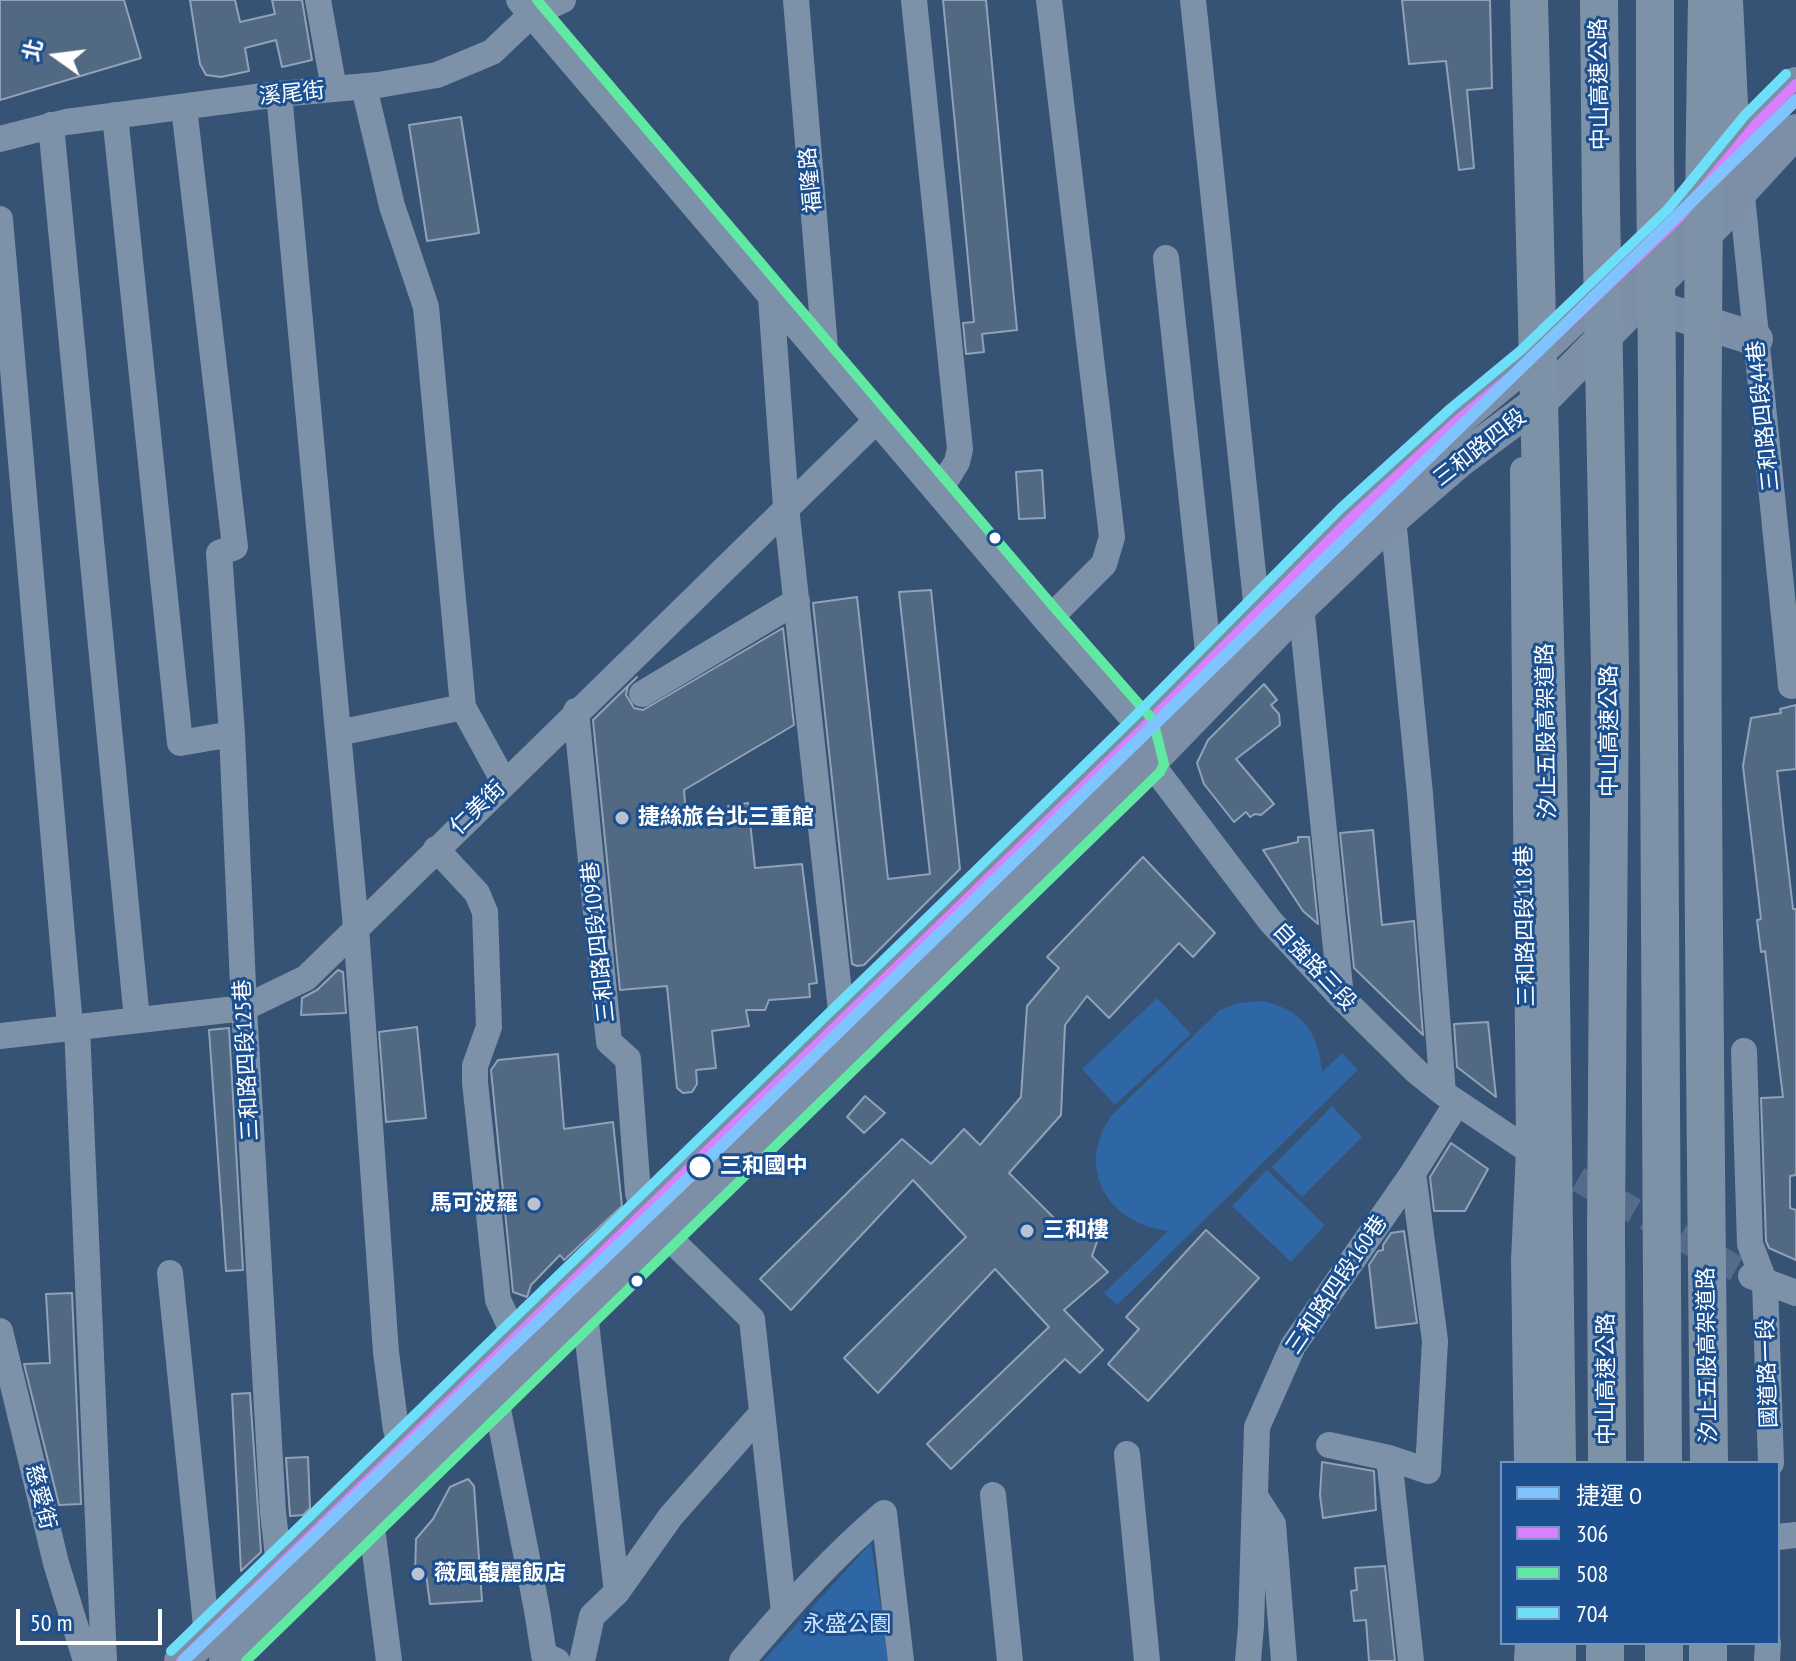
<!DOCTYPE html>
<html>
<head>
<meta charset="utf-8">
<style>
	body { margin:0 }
	#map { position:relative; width:1796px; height:1661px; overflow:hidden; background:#365274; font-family:"PT Sans Narrow","Noto Sans TC",sans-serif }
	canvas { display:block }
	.legend { position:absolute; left:1500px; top:1461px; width:280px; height:184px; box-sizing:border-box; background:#1b4f8f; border:2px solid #7695bc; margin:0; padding:10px 14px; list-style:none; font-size:24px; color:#fff }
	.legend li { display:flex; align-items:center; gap:16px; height:40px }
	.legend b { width:40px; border:2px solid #7695bc }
	.north { position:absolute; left:16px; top:16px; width:80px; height:80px; -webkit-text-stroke:6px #1b4f8f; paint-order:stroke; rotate:284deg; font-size:22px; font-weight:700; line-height:32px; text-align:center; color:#fff }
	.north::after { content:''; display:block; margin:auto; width:28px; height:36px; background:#fff; clip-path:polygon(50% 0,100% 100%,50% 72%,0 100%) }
	.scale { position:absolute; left:16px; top:1609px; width:146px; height:36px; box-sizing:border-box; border:4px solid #fff; border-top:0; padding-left:10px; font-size:24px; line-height:28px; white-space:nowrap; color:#fff; -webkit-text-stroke:6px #1b4f8f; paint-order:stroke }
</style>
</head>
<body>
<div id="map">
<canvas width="1796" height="1661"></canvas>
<ul class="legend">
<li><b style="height:10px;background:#80c4ff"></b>捷運 O</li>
<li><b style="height:10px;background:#d880ff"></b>306</li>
<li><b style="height:10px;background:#60e9a3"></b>508</li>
<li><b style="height:10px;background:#6ddff8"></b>704</li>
</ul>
<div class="north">北</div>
<div class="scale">50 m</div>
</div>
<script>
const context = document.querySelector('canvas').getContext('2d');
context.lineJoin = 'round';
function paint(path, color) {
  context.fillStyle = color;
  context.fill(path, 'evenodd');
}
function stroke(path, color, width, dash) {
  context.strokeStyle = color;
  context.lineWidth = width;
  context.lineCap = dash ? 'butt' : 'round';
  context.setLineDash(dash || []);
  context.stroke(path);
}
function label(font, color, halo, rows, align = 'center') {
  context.font = font + ' "PT Sans Narrow","Noto Sans TC",sans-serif';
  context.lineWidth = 6;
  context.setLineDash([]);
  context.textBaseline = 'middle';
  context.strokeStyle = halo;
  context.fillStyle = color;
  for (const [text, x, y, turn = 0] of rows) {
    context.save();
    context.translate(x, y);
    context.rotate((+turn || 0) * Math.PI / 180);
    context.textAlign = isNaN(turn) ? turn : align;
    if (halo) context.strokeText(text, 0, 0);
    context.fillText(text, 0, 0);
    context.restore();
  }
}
paint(new Path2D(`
	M1157,998L1191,1034L1115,1105L1082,1069Z
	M1262,1001C1302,1009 1319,1033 1322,1072L1342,1053L1358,1070L1117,1305L1104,1293L1168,1231C1108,1224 1074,1167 1112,1115L1220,1010L1239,1003Z
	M1332,1106L1362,1137L1302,1197L1272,1167Z
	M1267,1170L1325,1225L1291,1262L1232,1206Z
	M871,1543L889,1661H763Z`), '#2f66a5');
const building = new Path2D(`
	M0,0H124L141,58L0,100Z
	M190,0H235L240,22L275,14L272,0H302L312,60L282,67L276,40L245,48L249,71L221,77L206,75L200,64Z
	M943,0H986L1017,330L982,334L984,352L966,354L963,323L974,322Z
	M1402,0H1490L1492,88L1467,90L1474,168L1459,170L1446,61L1409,64Z
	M461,117L479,233L427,241L409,125Z
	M1042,470L1045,518L1019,519L1016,472Z
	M931,590L960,869L864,965L857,966L852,964L813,603L857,597L888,879L930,874L899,592Z
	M783,628L794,725L684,790L686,815L729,812L728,806L748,803L755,868L802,864L817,983L809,984L810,997L769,1000L765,1010H746L749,1026L712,1031L716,1068L696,1070L697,1084L692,1092L683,1093L677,1088L667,986L620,990L593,720L637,677L628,686L626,695L634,708L643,710Z
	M1264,684L1277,700L1271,705L1279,714L1280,725L1236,759L1274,804L1261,815L1255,814L1250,817L1246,812L1234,822L1204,784L1197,763L1208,740Z
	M1796,705V769L1777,771L1793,909H1796V1175L1790,1176V1208L1796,1210V1260L1769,1248L1766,1241L1761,1098L1783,1097L1765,951L1761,952L1757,920L1761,919L1743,766L1751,718L1781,713L1780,709Z
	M1373,830L1382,925L1414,921L1423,1035L1354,968L1340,833Z
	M1298,837H1309L1318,924L1303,911L1263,850L1298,842Z
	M1143,857L1215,933L1193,957L1179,943L1109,1018L1087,996L1065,1025L1061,1115L1009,1173L1063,1227L1078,1219L1099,1236L1092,1256L1108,1272L1064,1310L1103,1350L1080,1373L1065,1359L951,1469L927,1444L1049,1327L995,1269L878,1393L844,1358L966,1237L913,1180L791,1310L760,1279L902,1139L931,1164L964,1129L980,1145L1021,1097L1027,1006L1059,968L1047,957Z
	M338,970L343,972L346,1013L301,1015L302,998L317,990Z
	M1488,1022L1496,1097L1457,1067L1454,1024Z
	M417,1027L426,1118L386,1122L379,1032Z
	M229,1028L243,1270L226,1271L209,1030Z
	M558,1054L564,1129L613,1122L622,1206L564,1260L560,1255L531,1285L527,1297L513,1292L491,1070L498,1060Z
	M865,1096L885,1113L864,1133L847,1117Z
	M1451,1143L1488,1169L1465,1211H1434L1430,1177Z
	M1206,1230L1259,1278L1148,1401L1108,1364L1139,1329L1126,1317Z
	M1404,1231L1417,1323L1376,1328L1369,1265L1378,1251L1383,1250V1245L1391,1233Z
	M72,1293L81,1504L59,1505L24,1364L50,1363L46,1294Z
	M250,1393L261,1552L241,1571L232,1394Z
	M308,1457L310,1508L303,1515L290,1516L286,1458Z
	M1322,1462L1374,1471L1376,1510L1323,1518L1320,1495Z
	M468,1479L474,1486L482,1601L430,1604L426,1574L415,1576L416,1539L433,1519L450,1487Z
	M1385,1566L1395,1661H1369L1366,1620L1354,1621L1351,1591L1357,1590L1355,1568Z`);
paint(building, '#526984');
stroke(building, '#92a2b6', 2);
stroke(new Path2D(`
	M1544,1160L1746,1274`), '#546c89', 26, [26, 13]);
stroke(new Path2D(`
	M318,0L334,89
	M519,0L1047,621L1142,729L1150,762L1271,922L1341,997L1417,1072L1443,1093L1540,1158
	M796,0L826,360
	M914,0L960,449L957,462L938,493
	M1193,0L1257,611
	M1730,0L1737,146L1791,686L1796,685
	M364,87L392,206L426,307L463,707L504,782
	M279,94L356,927L386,1352L396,1430L418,1452
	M184,107L235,547L219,553L232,734L244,1008L273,1512L279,1566
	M115,115L180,743L232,734
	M51,125L137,1020
	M0,139L66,122L279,94L378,85L437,75L492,52L531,15L563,0
	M0,219L70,1026
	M1166,258L1209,661
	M771,298L786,507L842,1020
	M1523,470L1529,1150L1524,1261L1527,1463
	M1393,518L1420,794L1443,1093
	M1301,606L1341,997
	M1047,621L1104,564L1112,537L1049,0
	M642,694L797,601
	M576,711L609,1042L628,1059L638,1193L643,1211
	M338,733L463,707
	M436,849L477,893L485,912L489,1027L475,1066V1082L498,1300L515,1337
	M77,1026L104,1661
	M0,1036L244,1008L306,978L877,420
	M1744,1051L1750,1244L1765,1283L1771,1463
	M665,1234L752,1319L784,1612
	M170,1273L207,1636
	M1751,1276L1796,1293
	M585,1314L617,1592
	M0,1331L56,1563L86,1661
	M496,1399L537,1610L544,1655L557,1661
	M1329,1445L1389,1458L1428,1471L1435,1341L1413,1173
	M1127,1454L1147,1661
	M1389,1458L1411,1661
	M993,1495L1010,1661
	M1255,1496L1273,1524L1284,1661
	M371,1520L389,1661
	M1778,1537L1796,1535
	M582,1661L592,1616L617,1592L671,1516L762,1413
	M742,1661C786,1609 832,1557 884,1513L901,1661
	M1248,1661L1251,1626L1257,1427L1293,1346L1413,1173L1457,1103
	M1527,1661L1528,1643
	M1767,1661L1768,1643`), '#7d92a8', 26);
stroke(new Path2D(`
	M1639,302L1756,339
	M181,1661L1142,729L1351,518L1460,418L1529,361L1678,219L1756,124L1796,84
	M226,1661L1150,762L1301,606L1393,518L1459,461L1546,396L1721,218L1741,191L1796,131`), '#7d8ea7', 34);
stroke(new Path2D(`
	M1599,0L1601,209
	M1655,151V0
	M1657,380L1663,1463
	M1605,412L1610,670L1606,1231L1607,1463
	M1557,1661V1643
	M1605,1661V1643
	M1664,1661V1643
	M1708,1661V1643`), '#7e92a7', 38);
stroke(new Path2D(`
	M1529,0L1548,762L1557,1463
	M1707,0C1698,488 1704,975 1709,1463
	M1655,151L1657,380
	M1601,209L1605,412`), '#7e92a7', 38);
stroke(new Path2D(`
	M181,1661L1142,729L1351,518L1460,418L1529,361L1678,219L1756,124L1796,84`), '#d880ff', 10);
stroke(new Path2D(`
	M246,1661L1160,772L1164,764L1153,720L1058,612L537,0`), '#60e9a3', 10);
stroke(new Path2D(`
	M171,1651L1132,719L1341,508L1451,408L1520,351L1668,209L1745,115L1786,74`), '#6ddff8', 10);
stroke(new Path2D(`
	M183,1661L700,1167L1796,100`), '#80c4ff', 12);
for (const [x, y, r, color] of [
	[995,538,7,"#fff"],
	[622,818,8,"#b9c2ce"],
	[700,1167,12,"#fff"],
	[534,1204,8,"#b9c2ce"],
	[1027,1231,8,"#b9c2ce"],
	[637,1281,7,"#fff"],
	[418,1574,8,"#b9c2ce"]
]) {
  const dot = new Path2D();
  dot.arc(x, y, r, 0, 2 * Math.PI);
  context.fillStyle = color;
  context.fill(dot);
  stroke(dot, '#1b4f8f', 3);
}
label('22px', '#fff', '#1b4f8f', [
	["中山高速公路",1600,84,-91],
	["溪尾街",292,94,-6],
	["福隆路",811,180,-95],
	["三和路四段44巷",1764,416,-96],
	["三和路四段",1480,448,-38],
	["汐止五股高架道路",1547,731,-91],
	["中山高速公路",1610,731,-90],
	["仁美街",478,808,-44],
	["三和路四段118巷",1526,926,-91],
	["三和路四段109巷",599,942,-96],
	["自強路三段",1314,967,47],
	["三和路四段125巷",247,1060,-93],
	["三和路四段160巷",1337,1285,-56],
	["汐止五股高架道路",1708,1355,-91],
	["國道路一段",1768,1373,-92],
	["中山高速公路",1607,1379,-90],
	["慈愛街",40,1497,76]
]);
label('bold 22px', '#fff', '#1b4f8f', [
	["捷絲旅台北三重館",638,818],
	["馬可波羅",518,1204,"right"],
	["三和樓",1043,1231],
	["薇風馥麗飯店",434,1574]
], 'left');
label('bold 22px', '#fff', '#1b4f8f', [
	["三和國中",720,1167]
], 'left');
label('22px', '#cfe3fa', '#1b4f8f', [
	["永盛公園",847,1625]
]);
</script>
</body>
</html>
